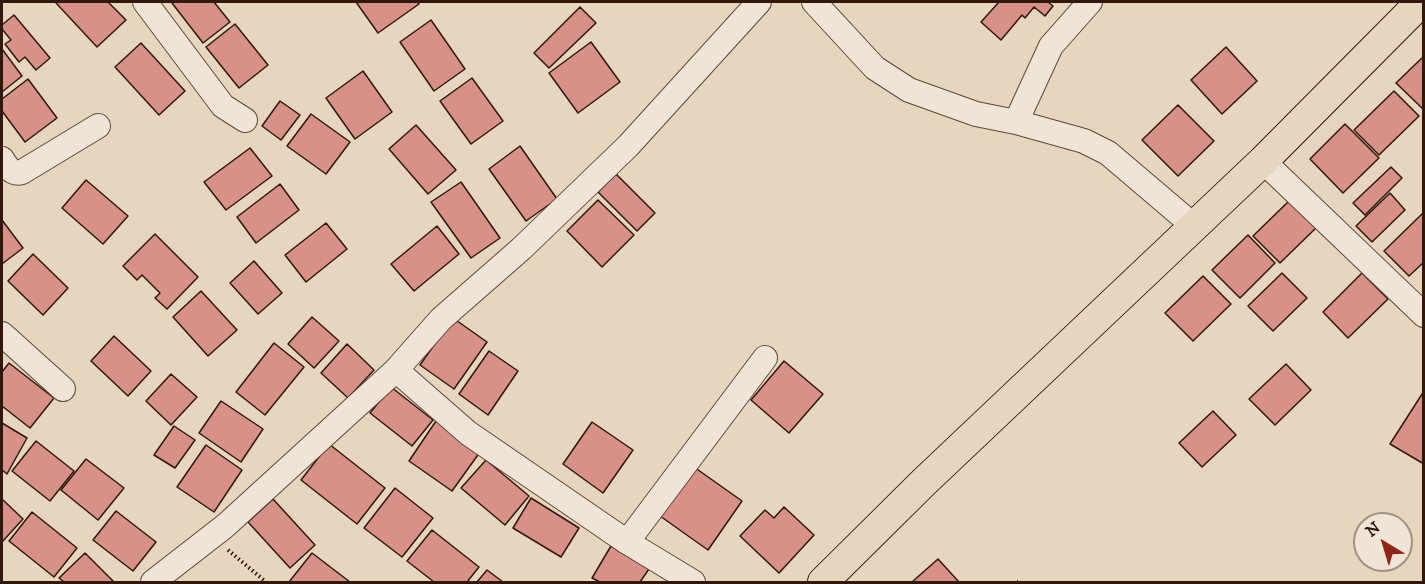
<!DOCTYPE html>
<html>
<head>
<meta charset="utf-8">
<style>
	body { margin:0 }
	#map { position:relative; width:1425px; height:584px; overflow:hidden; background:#e6d6be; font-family:"IM FELL DW Pica",serif }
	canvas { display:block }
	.frame { position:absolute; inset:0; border:3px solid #31180a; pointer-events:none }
	.north { position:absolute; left:1353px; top:512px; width:60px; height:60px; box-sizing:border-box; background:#efe4d5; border:2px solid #a39284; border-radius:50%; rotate:322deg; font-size:16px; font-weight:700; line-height:24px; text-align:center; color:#31180a }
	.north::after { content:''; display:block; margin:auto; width:21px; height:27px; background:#8f2418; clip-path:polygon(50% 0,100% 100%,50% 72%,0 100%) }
</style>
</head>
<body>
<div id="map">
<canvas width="1425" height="584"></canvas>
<div class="frame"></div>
<div class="north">N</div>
</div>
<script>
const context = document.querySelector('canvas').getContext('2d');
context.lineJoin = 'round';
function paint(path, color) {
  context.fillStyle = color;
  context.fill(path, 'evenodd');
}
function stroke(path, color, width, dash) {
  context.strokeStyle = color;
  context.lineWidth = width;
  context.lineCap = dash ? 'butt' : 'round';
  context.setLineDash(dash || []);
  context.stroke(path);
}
const building = new Path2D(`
	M58,2H108L126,20L97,47L56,3Z
	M174,2H214L230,22L203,43L172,3Z
	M356,2H417L419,4L378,33Z
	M999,2H1048L1053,6L1045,16L1034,7L1025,18L1022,15L1001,40L981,22Z
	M580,7L596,23L549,68L534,53Z
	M14,15L50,58L36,70L25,57L19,62L5,44L11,40L2,29V25Z
	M431,20L465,69L434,91L400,42Z
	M235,24L268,65L239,88L206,47Z
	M591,42L620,82L578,113L549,73Z
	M141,43L185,91L159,115L115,67Z
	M1226,47L1257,81L1222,114L1191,80Z
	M2,49L22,76L2,92Z
	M1424,56V110L1396,83Z
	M363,71L392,112L355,139L326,98Z
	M472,78L503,121L471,144L440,101Z
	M28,79L57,118L25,142L2,111V99Z
	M1394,91L1419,116L1379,155L1354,130Z
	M280,101L300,115L281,140L262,126Z
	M1178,105L1214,141L1178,176L1142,140Z
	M311,114L350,142L326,174L287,146Z
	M1345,124L1379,158L1343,193L1310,159Z
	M416,125L456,170L428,194L389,149Z
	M520,146L557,199L526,221L489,169Z
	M250,148L272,176L226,210L204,182Z
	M1391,167L1402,178L1365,215L1353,203Z
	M616,174L655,213L637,231L598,192Z
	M86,180L128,216L103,244L62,208Z
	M461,182L500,238L471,258L431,202Z
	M280,184L299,210L256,243L237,217Z
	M1390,193L1405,210L1372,242L1356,226Z
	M1291,199L1318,226L1280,263L1253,236Z
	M598,200L634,235L602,267L567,231Z
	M1424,212V262L1409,276L1384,251Z
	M2,220L23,248L2,264Z
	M326,223L347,249L306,282L285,255Z
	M437,226L459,254L414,291L391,264Z
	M155,234L198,277L167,309L155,298L160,293L142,275L137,280L123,266Z
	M1248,235L1275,263L1240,298L1212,270Z
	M33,254L68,288L43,315L8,281Z
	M254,261L282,293L258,314L230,283Z
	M1282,273L1307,298L1273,331L1248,306Z
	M1362,273L1388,299L1348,338L1323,312Z
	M1203,276L1231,304L1193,341L1165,313Z
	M201,291L237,330L208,356L173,317Z
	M312,317L339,341L314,368L288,344Z
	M453,318L487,342L454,389L420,365Z
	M114,336L151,371L128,396L91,361Z
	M274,343L304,367L265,415L236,392Z
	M347,344L374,370L348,398L321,373Z
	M489,351L518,371L488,415L459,394Z
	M784,361L823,394L789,433L751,400Z
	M9,363L54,398L30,428L2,406V372Z
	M1286,364L1311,390L1275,425L1249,399Z
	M171,374L197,397L171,425L146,401Z
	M391,387L433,420L412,446L370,413Z
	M1424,391V464L1390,444Z
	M221,401L263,429L241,462L199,433Z
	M1213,411L1236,435L1202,467L1179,443Z
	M436,421L480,452L452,491L409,461Z
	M592,422L633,450L603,493L563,464Z
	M2,423L27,438L7,474L2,470Z
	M174,426L195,440L175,468L154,455Z
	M36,441L74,471L50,501L12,471Z
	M329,444L385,488L357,524L301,480Z
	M206,445L242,470L214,512L177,487Z
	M86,459L124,488L98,520L61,490Z
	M486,460L529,496L505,525L461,488Z
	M694,467L742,501L708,550L660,516Z
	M395,488L433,518L402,557L364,528Z
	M531,498L579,528L561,557L513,528Z
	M2,499L23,519L2,542Z
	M273,499L315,545L290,568L248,522Z
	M784,507L814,535L779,573L740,536L765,510L774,518Z
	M116,511L156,542L133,571L93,540Z
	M32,512L77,548L54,577L9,541Z
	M432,530L479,567L467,582H434L407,561Z
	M611,546L649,569L640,582H600L592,578Z
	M85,553L114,582H64L59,578Z
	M312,553L350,582H289Z
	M938,559L959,582H912Z
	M487,570L503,582H477Z`);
paint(building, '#d79188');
stroke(building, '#31180a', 1.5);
const minor = new Path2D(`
	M145,2L223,106L245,120
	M814,2L875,68L909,90L976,114L1016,122L1084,141L1108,153L1195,227
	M1016,122L1051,46L1090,2
	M2,159C7,167 12,175 22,172L98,126
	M1263,161L1424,315
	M2,334L63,389
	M396,370L468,433L627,542L693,582
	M627,542L765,358
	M153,582L225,526L396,370L441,319L521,249L628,146L759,2`);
const major = new Path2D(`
	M823,582L924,482L1263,161L1421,2`);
stroke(minor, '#5e4837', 26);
stroke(major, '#31180a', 32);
stroke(new Path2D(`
	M228,550L266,582
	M1017,582H1018`), '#31180a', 4, [1.5, 3]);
stroke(minor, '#efe4d5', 24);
stroke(major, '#e6d6be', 30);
</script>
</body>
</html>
